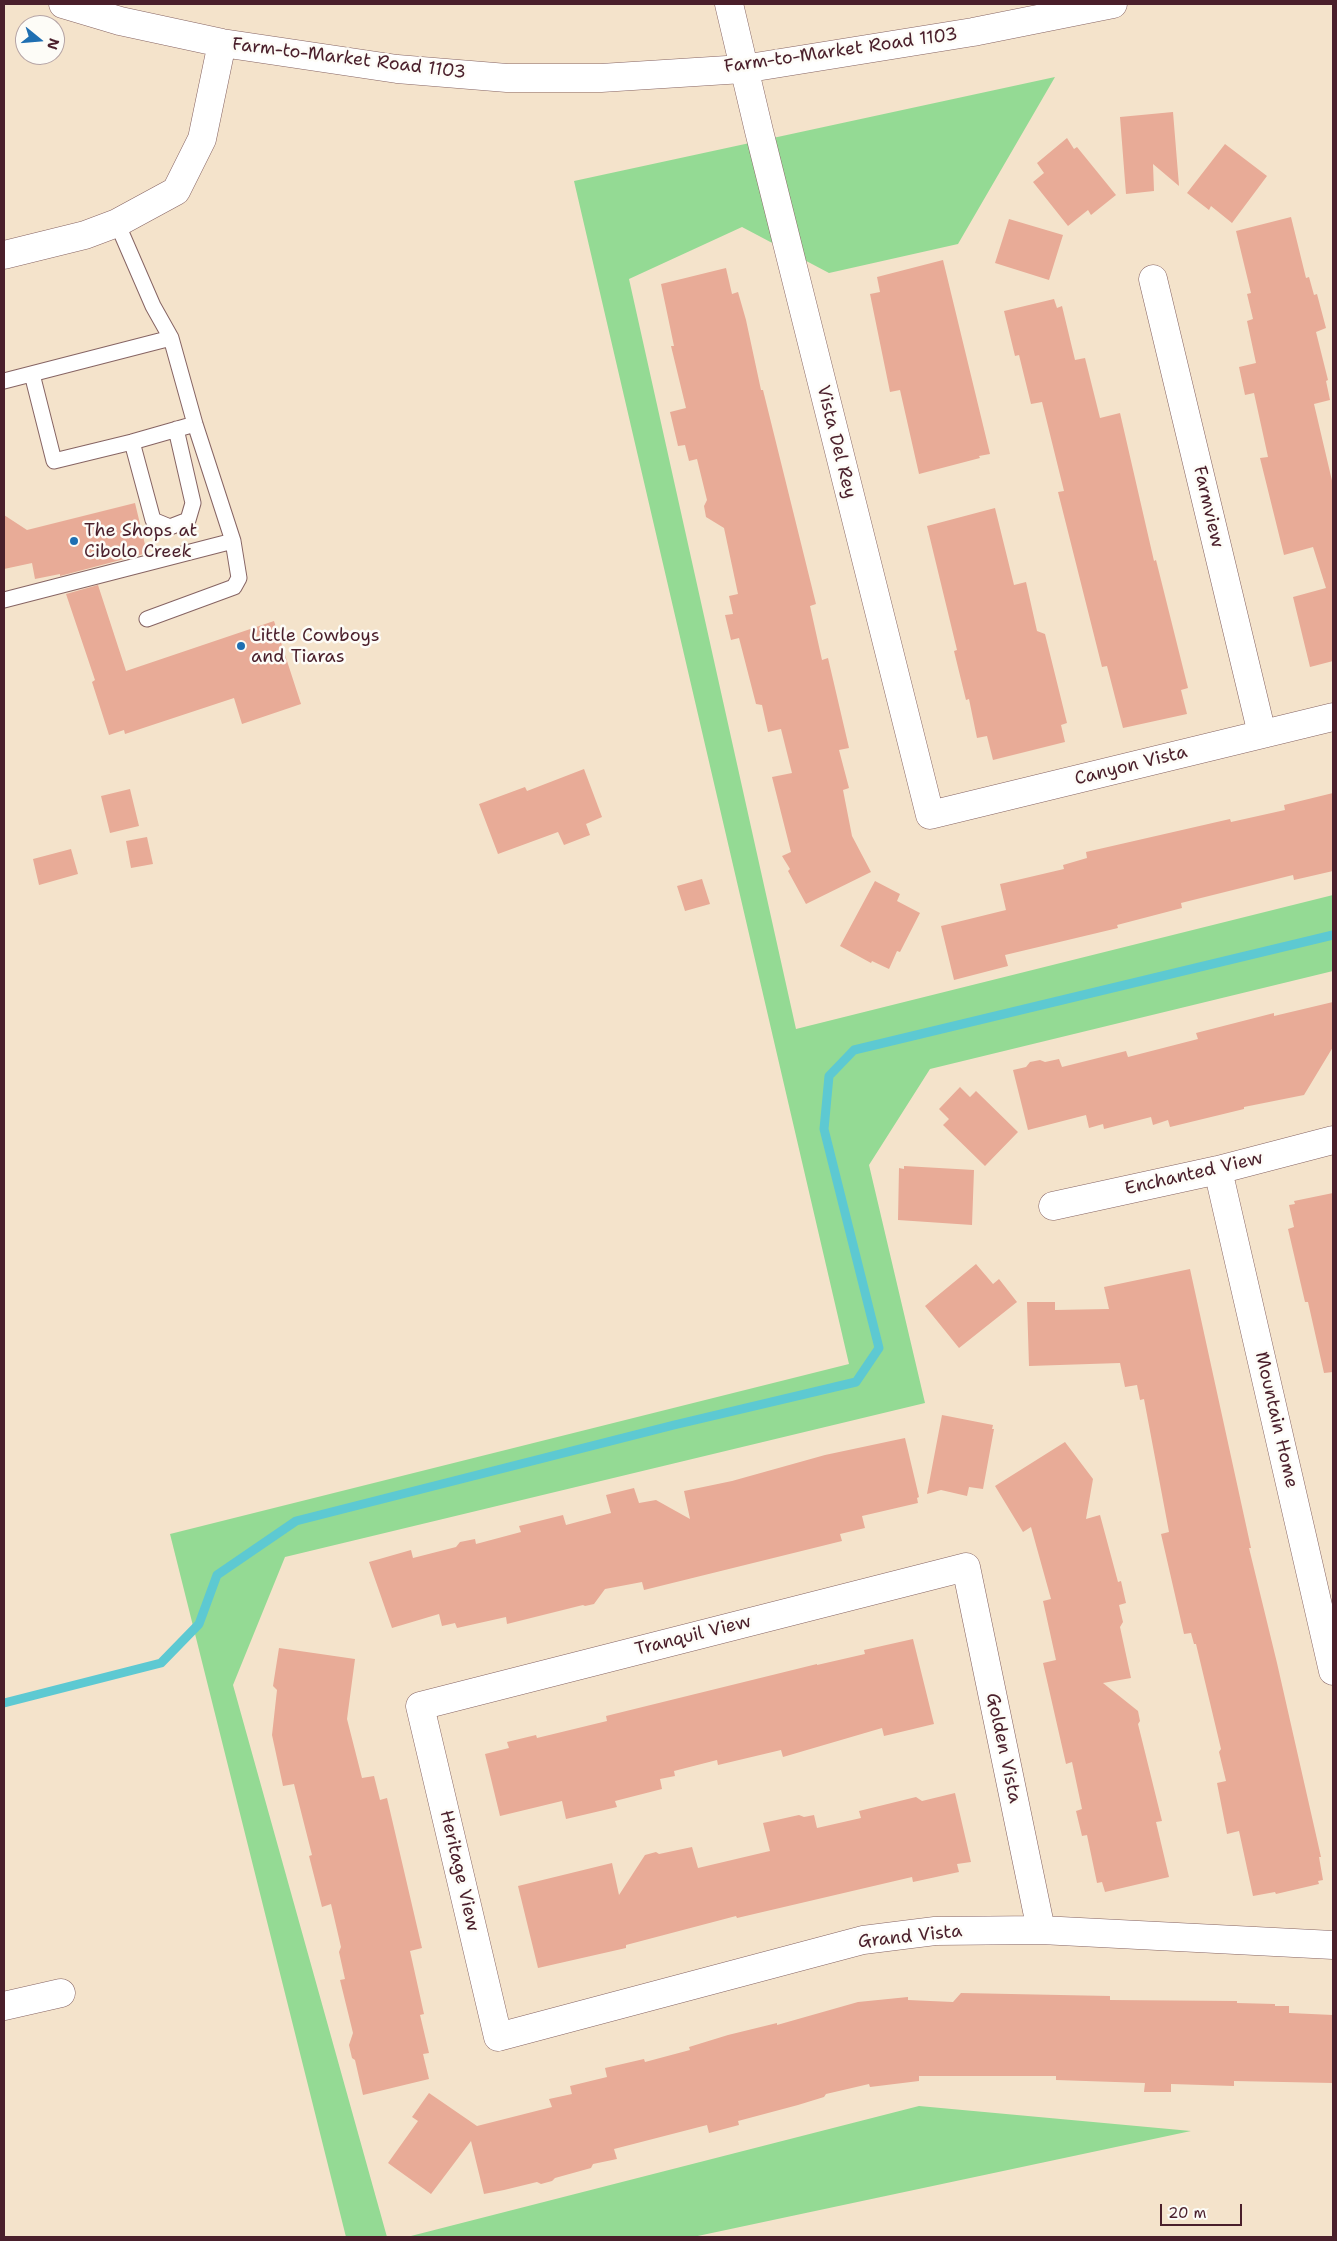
<!DOCTYPE html>
<html>
<head>
<meta charset="utf-8">
<style>
	body { margin:0 }
	#map { position:relative; width:1337px; height:2241px; overflow:hidden; background:#f4e3cb; font-family:"Shantell Sans",sans-serif }
	canvas { display:block }
	.frame { position:absolute; inset:0; border:5px solid #4a1f2b; pointer-events:none }
	.north { position:absolute; left:15px; top:15px; width:50px; height:50px; box-sizing:border-box; background:#fdfcf7; border:1px solid #b5a4a5; border-radius:50%; rotate:107deg; font-size:14px; font-weight:700; line-height:20px; text-align:center; color:#4a1f2b }
	.north::after { content:''; display:block; margin:auto; width:18px; height:22px; background:#1f6fb2; clip-path:polygon(50% 0,100% 100%,50% 72%,0 100%) }
	.scale { position:absolute; left:1160px; top:2204px; width:82px; height:22px; box-sizing:border-box; border:2px solid #4a1f2b; border-top:0; padding-left:6px; font-size:15px; line-height:18px; white-space:nowrap; color:#4a1f2b; -webkit-text-stroke:4px #fdfcf7; paint-order:stroke }
</style>
</head>
<body>
<div id="map">
<canvas width="1337" height="2241"></canvas>
<div class="frame"></div>
<div class="north">N</div>
<div class="scale">20 m</div>
</div>
<script>
const context = document.querySelector('canvas').getContext('2d');
context.lineJoin = 'round';
function paint(path, color) {
  context.fillStyle = color;
  context.fill(path, 'evenodd');
}
function stroke(path, color, width, dash) {
  context.strokeStyle = color;
  context.lineWidth = width;
  context.lineCap = dash ? 'butt' : 'round';
  context.setLineDash(dash || []);
  context.stroke(path);
}
function label(font, color, halo, rows, align = 'center') {
  context.font = font + ' "Shantell Sans",sans-serif';
  context.lineWidth = 5;
  context.setLineDash([]);
  context.textBaseline = 'middle';
  context.strokeStyle = halo;
  context.fillStyle = color;
  for (const [text, x, y, turn = 0] of rows) {
    context.save();
    context.translate(x, y);
    context.rotate((+turn || 0) * Math.PI / 180);
    context.textAlign = isNaN(turn) ? turn : align;
    if (halo) context.strokeText(text, 0, 0);
    context.fillText(text, 0, 0);
    context.restore();
  }
}
paint(new Path2D(`
	M1055,77L958,244L829,273L742,227L629,279L796,1029L1333,895V971L930,1069L869,1165L925,1403L285,1557L233,1685L387,2237H346L170,1534L849,1364L574,181Z
	M919,2106L1191,2131L693,2237H407Z`), '#94da94');
stroke(new Path2D(`
	M4,1703L161,1663L199,1624L217,1575L296,1521L674,1425L856,1382L879,1348L824,1129L829,1076L854,1050L1333,935`), '#5dc9d2', 9);
paint(new Path2D(`
	M1173,112L1179,186L1153,164L1154,191L1126,194L1120,117Z
	M1067,138L1074,149L1077,147L1116,195L1091,215L1088,210L1068,226L1033,182L1044,173L1037,163Z
	M1225,144L1267,176L1232,223L1211,206L1209,210L1187,193Z
	M1291,217L1306,278L1309,277L1314,295L1317,294L1326,328L1316,332L1328,380L1326,381L1330,400L1314,404L1333,485V661L1310,667L1293,597L1326,588L1313,547L1284,555L1260,458L1268,457L1254,393L1245,395L1239,367L1256,363L1247,321L1253,319L1247,294L1251,293L1236,231Z
	M1009,219L1063,235L1049,280L995,263Z
	M943,260L990,454L979,456L980,458L919,474L900,390L890,392L870,294L880,292L877,277Z
	M726,268L732,294L738,292L746,320L761,390H763L816,604L810,606L822,660L828,658L849,748L839,750L849,788L843,790L852,836L871,872L806,904L788,871L790,869L782,856L791,852L772,777L792,773L781,729L768,732L762,705L756,704L739,638L731,640L725,615L733,614L729,596L738,594L724,528L706,517L704,506L707,500L697,459L689,461L685,445L678,446L670,412L686,408L671,346H674L661,284Z
	M1054,299L1057,308L1062,306L1075,360L1085,358L1100,418L1120,413L1154,561L1156,560L1188,688L1181,690L1187,714L1123,728L1107,666L1102,667L1058,492L1064,491L1042,402L1031,404L1019,355L1015,356L1004,311Z
	M135,503L147,553L60,576V574L35,579L32,563L4,569V515L27,530Z
	M995,508L1014,585L1026,582L1037,631L1045,634L1067,723L1061,725L1065,742L993,760L987,736L977,738L969,699L966,700L954,651L957,650L927,526Z
	M98,585L126,671L274,621L301,704L242,724L234,698L125,734L124,730L109,735L92,682L95,680L66,594Z
	M584,769L602,817L586,824L590,835L564,845L558,832L498,854L479,804L525,787L527,791Z
	M130,789L139,826L110,833L101,796Z
	M1333,793V871L1294,880L1293,875L1181,903L1182,908L1117,925L1118,928L1005,955L1008,966L954,980L941,926L1006,910L1000,884L1064,869L1063,865L1087,858L1086,852L1230,819L1231,822L1285,810L1284,805Z
	M147,837L153,864L131,868L126,841Z
	M71,849L78,874L39,885L33,859Z
	M702,879L710,904L685,911L677,886Z
	M875,881L900,894L897,901L920,913L900,952L897,951L889,969L872,961L871,963L840,946Z
	M1333,1002V1047L1304,1095L1244,1107V1109L1170,1127L1168,1120L1153,1125L1151,1117L1104,1129L1103,1124L1089,1128L1086,1115L1028,1130L1013,1070L1026,1067L1030,1062L1040,1060L1045,1062L1059,1059L1062,1067L1126,1051L1128,1057L1198,1039L1196,1033L1274,1013V1016Z
	M960,1087L970,1097L976,1091L1018,1132L985,1166L943,1125L949,1119L939,1109Z
	M904,1166L974,1170L972,1225L898,1220L899,1168L904,1169Z
	M1333,1193V1372L1324,1373L1308,1302H1305L1288,1229L1294,1227L1289,1205L1295,1204L1294,1201Z
	M976,1264L993,1284L999,1279L1017,1302L959,1348L925,1306Z
	M1190,1269L1251,1548H1249L1277,1663L1321,1857H1319L1323,1880L1318,1881L1319,1884L1276,1894L1275,1892L1253,1896L1239,1831L1227,1834L1217,1783L1226,1781L1219,1752L1221,1749L1196,1644H1194L1191,1633L1184,1634L1161,1534L1169,1532L1144,1399L1140,1400L1137,1385L1125,1387L1120,1363L1029,1366L1027,1302H1055V1310L1109,1309L1104,1287Z
	M942,1415L993,1425L992,1429H994L983,1489L969,1487L967,1496L941,1490L927,1494Z
	M905,1438L919,1497L917,1498L918,1503L862,1516L865,1528L840,1534L842,1541L644,1590L642,1582L605,1589L594,1604L585,1606L583,1605L507,1624L506,1617L457,1628L455,1623L442,1626L439,1614L392,1628L369,1562L411,1550L413,1558L456,1547L460,1542L475,1539L476,1544L521,1532L519,1526L563,1515L566,1525L611,1513L606,1495L634,1488L639,1503L656,1500L690,1519L684,1491L732,1481L825,1455Z
	M1065,1442L1093,1479L1086,1519L1100,1515L1118,1582L1121,1581L1126,1603L1119,1605L1123,1622L1120,1627L1131,1678L1103,1683L1138,1711L1140,1721L1138,1724L1162,1821L1156,1822L1169,1877L1105,1892L1102,1882L1097,1883L1087,1835L1082,1836L1076,1811L1082,1809L1072,1762L1066,1764L1043,1663L1056,1660L1043,1601L1051,1599L1031,1527L1023,1532L995,1486Z
	M913,1639L934,1724L884,1736L882,1728L783,1757L781,1750L718,1765L717,1760L674,1771L675,1776L660,1779L662,1789L615,1801L617,1807L566,1819L562,1801L500,1816L485,1754L509,1748L507,1742L536,1735L537,1738L607,1721L606,1716L817,1664V1665L865,1654L864,1650Z
	M279,1648L355,1659L347,1719L362,1778L374,1776L380,1800L387,1798L422,1948L410,1951L424,2014L420,2015L429,2053L423,2054L429,2079L363,2095L355,2060L352,2058L349,2045L353,2033L340,1980L345,1979L339,1952L341,1947L331,1904L322,1907L309,1856L312,1855L294,1784L283,1786L272,1735L277,1690L273,1686Z
	M955,1793L971,1862L957,1864L959,1872L913,1882L912,1877L737,1918L736,1916L626,1945V1948L538,1968L518,1886L612,1863L619,1895L645,1855L656,1852L659,1854L692,1847L698,1868L770,1851L763,1823L799,1815L804,1817L814,1815L817,1828L861,1818L859,1811L916,1797L922,1801Z
	M961,1993L1110,1996V2000L1237,2001V2003L1275,2004V2006H1289V2013L1333,2015V2083L1234,2081V2086L1171,2084V2092H1144L1145,2083L1056,2080V2076H919V2081L870,2087L869,2084L826,2094L824,2097L798,2105L738,2121L739,2125L709,2133L707,2125L614,2149L617,2159L593,2164L591,2168L555,2178L552,2181L541,2184L537,2182L504,2190L484,2194L471,2141L431,2194L388,2163L418,2121L412,2117L429,2093L477,2126L552,2107L549,2099L572,2094L570,2086L607,2077L605,2068L644,2059L645,2062L690,2050L689,2047L728,2035L777,2023V2025L858,2002L908,1997V2000L953,2002Z`), '#e8ab97');
const lane = new Path2D(`
	M117,223L153,306L171,338L195,424L233,541L239,578L234,587L147,619
	M32,374L54,461L132,442L195,424
	M4,381L171,338
	M132,442L153,520L170,527L188,520L193,503L176,429
	M4,600L233,541`);
const street = new Path2D(`
	M729,4L759,131L930,815L1333,717
	M1153,279L1262,734
	M1218,1170L1333,1671
	M1053,1206L1218,1170L1333,1140
	M1041,1930L966,1567L420,1706L498,2037L863,1940L935,1931L1041,1930L1333,1945
	M4,2006L61,1993`);
const secondary = new Path2D(`
	M63,4L120,21L222,43L397,69L507,78H601L743,69L973,32L1113,4
	M4,255L85,235L117,223L176,191L202,139L222,43`);
stroke(lane, '#866463', 17);
stroke(street, '#866463', 29);
stroke(secondary, '#866463', 29);
stroke(lane, '#fff', 15);
stroke(street, '#fff', 28);
stroke(secondary, '#fff', 28);
for (const [x, y, r, color] of [
	[74,541,5,"#1f6fb2"],
	[241,646,5,"#1f6fb2"]
]) {
  const dot = new Path2D();
  dot.arc(x, y, r, 0, 2 * Math.PI);
  context.fillStyle = color;
  context.fill(dot);
  stroke(dot, '#fdfcf7', 2);
}
label('18px', '#4a1f2b', '#fdfcf7', [
	["Farm-to-Market Road 1103",841,51,-8],
	["Farm-to-Market Road 1103",349,59,7],
	["Vista Del Rey",836,442,76],
	["Farmview",1208,507,77],
	["Canyon Vista",1131,766,-14],
	["Enchanted View",1194,1174,-13],
	["Mountain Home",1276,1420,77],
	["Tranquil View",693,1636,-14],
	["Golden Vista",1003,1748,78],
	["Heritage View",459,1871,77],
	["Grand Vista",910,1937,-6]
]);
label('18px', '#4a1f2b', '#fdfcf7', [
	["The Shops at",84,531],
	["Cibolo Creek",84,552],
	["Little Cowboys",251,636],
	["and Tiaras",251,657]
], 'left');
</script>
</body>
</html>
